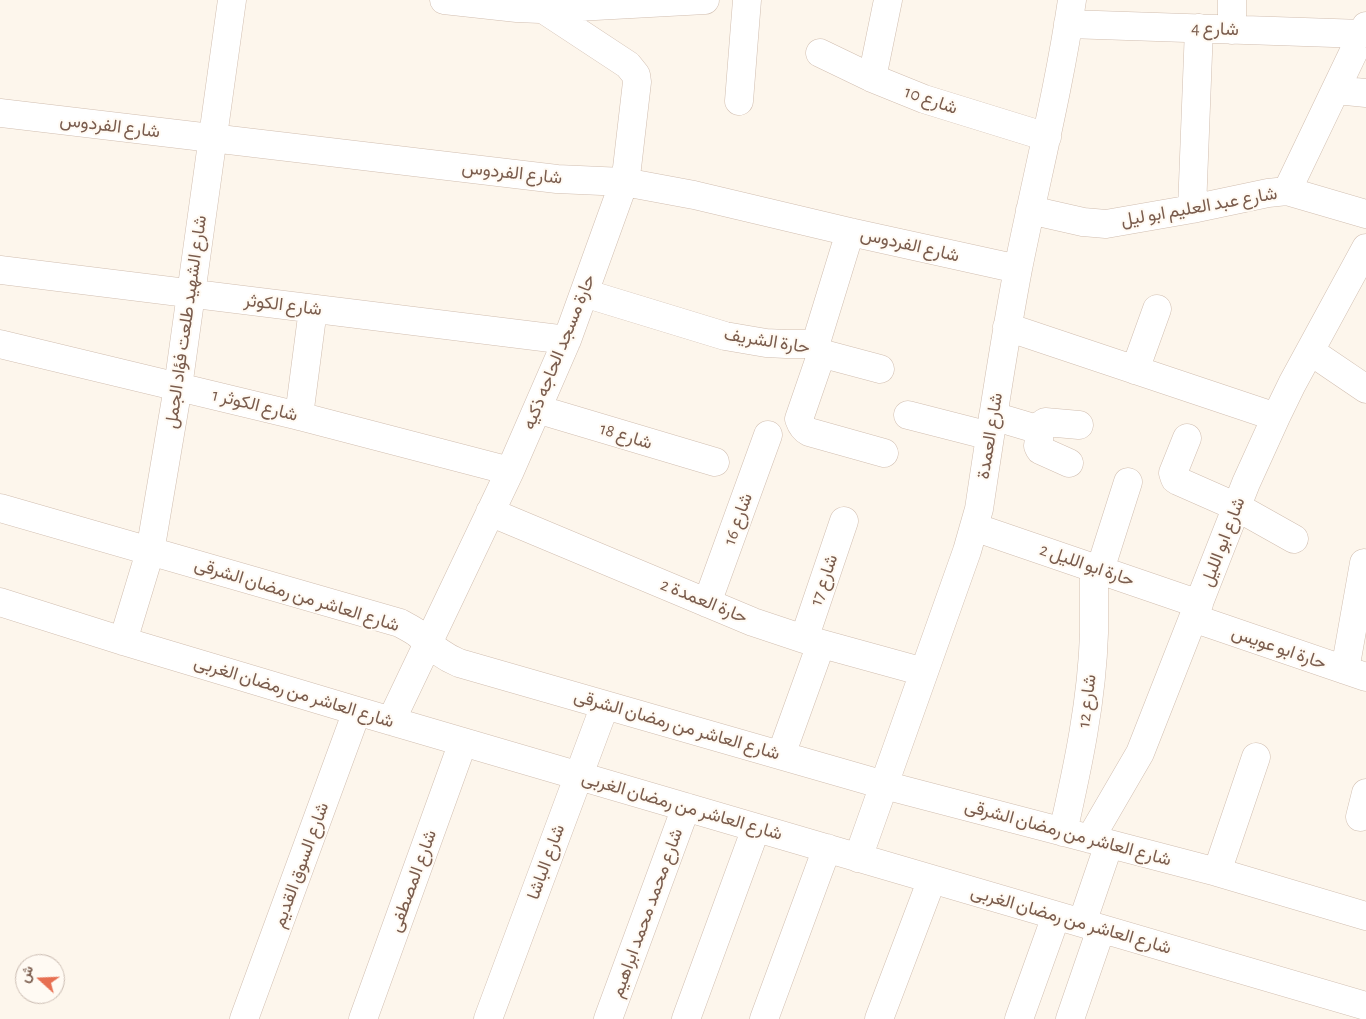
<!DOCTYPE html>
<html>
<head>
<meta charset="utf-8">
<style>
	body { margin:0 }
	#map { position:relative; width:1366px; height:1019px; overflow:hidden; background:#fdf6ec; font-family:"Alegreya Sans",Vazirmatn,sans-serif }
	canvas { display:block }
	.north { position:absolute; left:15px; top:954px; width:50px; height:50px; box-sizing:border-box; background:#fffaf3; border:1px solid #cabbb1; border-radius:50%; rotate:290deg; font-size:14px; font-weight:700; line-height:20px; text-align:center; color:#7a5c4d }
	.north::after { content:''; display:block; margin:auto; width:18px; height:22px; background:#e76f51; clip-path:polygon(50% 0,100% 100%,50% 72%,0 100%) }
</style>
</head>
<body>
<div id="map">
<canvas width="1366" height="1019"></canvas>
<div class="north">ش</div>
</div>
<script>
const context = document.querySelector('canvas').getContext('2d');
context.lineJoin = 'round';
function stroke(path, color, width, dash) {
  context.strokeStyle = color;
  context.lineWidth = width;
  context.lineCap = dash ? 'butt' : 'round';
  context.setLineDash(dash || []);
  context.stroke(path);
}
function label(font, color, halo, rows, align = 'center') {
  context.font = font + ' "Alegreya Sans",Vazirmatn,sans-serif';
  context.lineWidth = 4;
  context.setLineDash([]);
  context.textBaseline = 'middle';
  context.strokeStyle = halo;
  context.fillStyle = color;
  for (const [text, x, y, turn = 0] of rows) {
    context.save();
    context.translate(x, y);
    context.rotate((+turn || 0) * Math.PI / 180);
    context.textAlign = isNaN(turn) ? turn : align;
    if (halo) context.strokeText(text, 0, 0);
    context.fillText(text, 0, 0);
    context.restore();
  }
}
const minor = new Path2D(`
	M444,0L517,8L540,9L705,0
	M1068,24L1363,34
	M1232,30V0
	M820,53L872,78L924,99L1047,137
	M872,78L888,0
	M1336,90L1366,93
	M739,101L747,0
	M0,113L557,179L624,182L694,195L850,232L1018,269
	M1287,191L1366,26
	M1192,209L1199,28
	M1030,210L1083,222L1106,224L1192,209L1268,193L1287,191L1366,214
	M0,270L567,340
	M584,293L725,336L766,343L786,344H810L815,346L818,349L820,353V358L799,419C801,425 803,429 809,432L884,453
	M1007,327L1276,417
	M0,344L299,416L510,471
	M815,346L850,232
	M1310,351L1366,389
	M820,353L880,369
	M1135,370L1157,309
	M537,409L715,462
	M908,415L990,436
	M299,416L313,309
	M993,416L1040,430
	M1187,438L1173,473L1175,479L1178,481L1237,507L1294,539
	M1069,463L1040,450L1038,446L1041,425L1045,422L1079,425
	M0,508L400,623C405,626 412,629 417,633C432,646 440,655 459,663L884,785L1217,872L1366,916
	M490,512L753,622L804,639L924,672
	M974,527L1199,604
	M1100,570L1128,482
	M0,602L123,641L357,711L1366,1006
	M707,603L768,435
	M1193,618L1366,677
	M804,639L844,521
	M123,641L150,552L178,387L232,0
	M1345,670L1364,563
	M391,721L510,471L567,340L624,182L627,168L637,82L636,75L628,65L543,9
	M781,755L821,644
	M1360,817L1366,793
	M1063,832C1078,766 1092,700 1094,633C1094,611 1094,590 1094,568
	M1090,839L1140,753L1246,483L1276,417L1292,384L1366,248
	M858,858L967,551L979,509C991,429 1003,348 1018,269C1036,179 1059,90 1072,0
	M1217,872L1256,757
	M1082,923L1109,844
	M244,1019L357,711
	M363,1019L463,742
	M488,1019L605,705
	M608,1019L686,807
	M686,1019L756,828
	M764,1019L827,848
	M879,1019L932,879
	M1019,1019L1056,916
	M1070,1019L1101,929`);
stroke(minor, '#d1beb0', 29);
stroke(minor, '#fff', 28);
label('18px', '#7a5c4d', '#fffaf3', [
	["شارع 4",1215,29,2],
	["شارع 10",931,100,19],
	["شارع الفردوس",110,126,7],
	["شارع الفردوس",512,173,6],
	["شارع عبد العليم ابو ليل",1199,207,-10],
	["شارع الفردوس",910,245,13],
	["شارع الكوثر",283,305,7],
	["شارع الشهيد طلعت فؤاد الجمل",186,322,-82],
	["حارة الشريف",767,341,9],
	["حارة مسجد الحاجه ذكيه",559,352,-68],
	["شارع الكوثر 1",255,405,14],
	["شارع 18",626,436,17],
	["شارع العمدة",990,436,-81],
	["شارع 16",738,519,-70],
	["شارع ابو الليل",1223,542,-69],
	["حارة ابو الليل 2",1087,565,19],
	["شارع 17",824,580,-71],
	["شارع العاشر من رمضان الشرقى",297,595,17],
	["حارة العمدة 2",704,601,22],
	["حارة ابو عويس",1279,648,19],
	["شارع العاشر من رمضان الغربى",294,692,17],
	["شارع 12",1087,701,-83],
	["شارع العاشر من رمضان الشرقى",677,725,16],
	["شارع العاشر من رمضان الغربى",682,806,16],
	["شارع العاشر من رمضان الشرقى",1068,833,15],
	["شارع الباشا",546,862,-70],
	["شارع السوق القديم",301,865,-70],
	["شارع المصطفى",413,881,-70],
	["شارع محمد محمد ابراهيم",647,913,-70],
	["شارع العاشر من رمضان الغربى",1071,920,16]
]);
</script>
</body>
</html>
